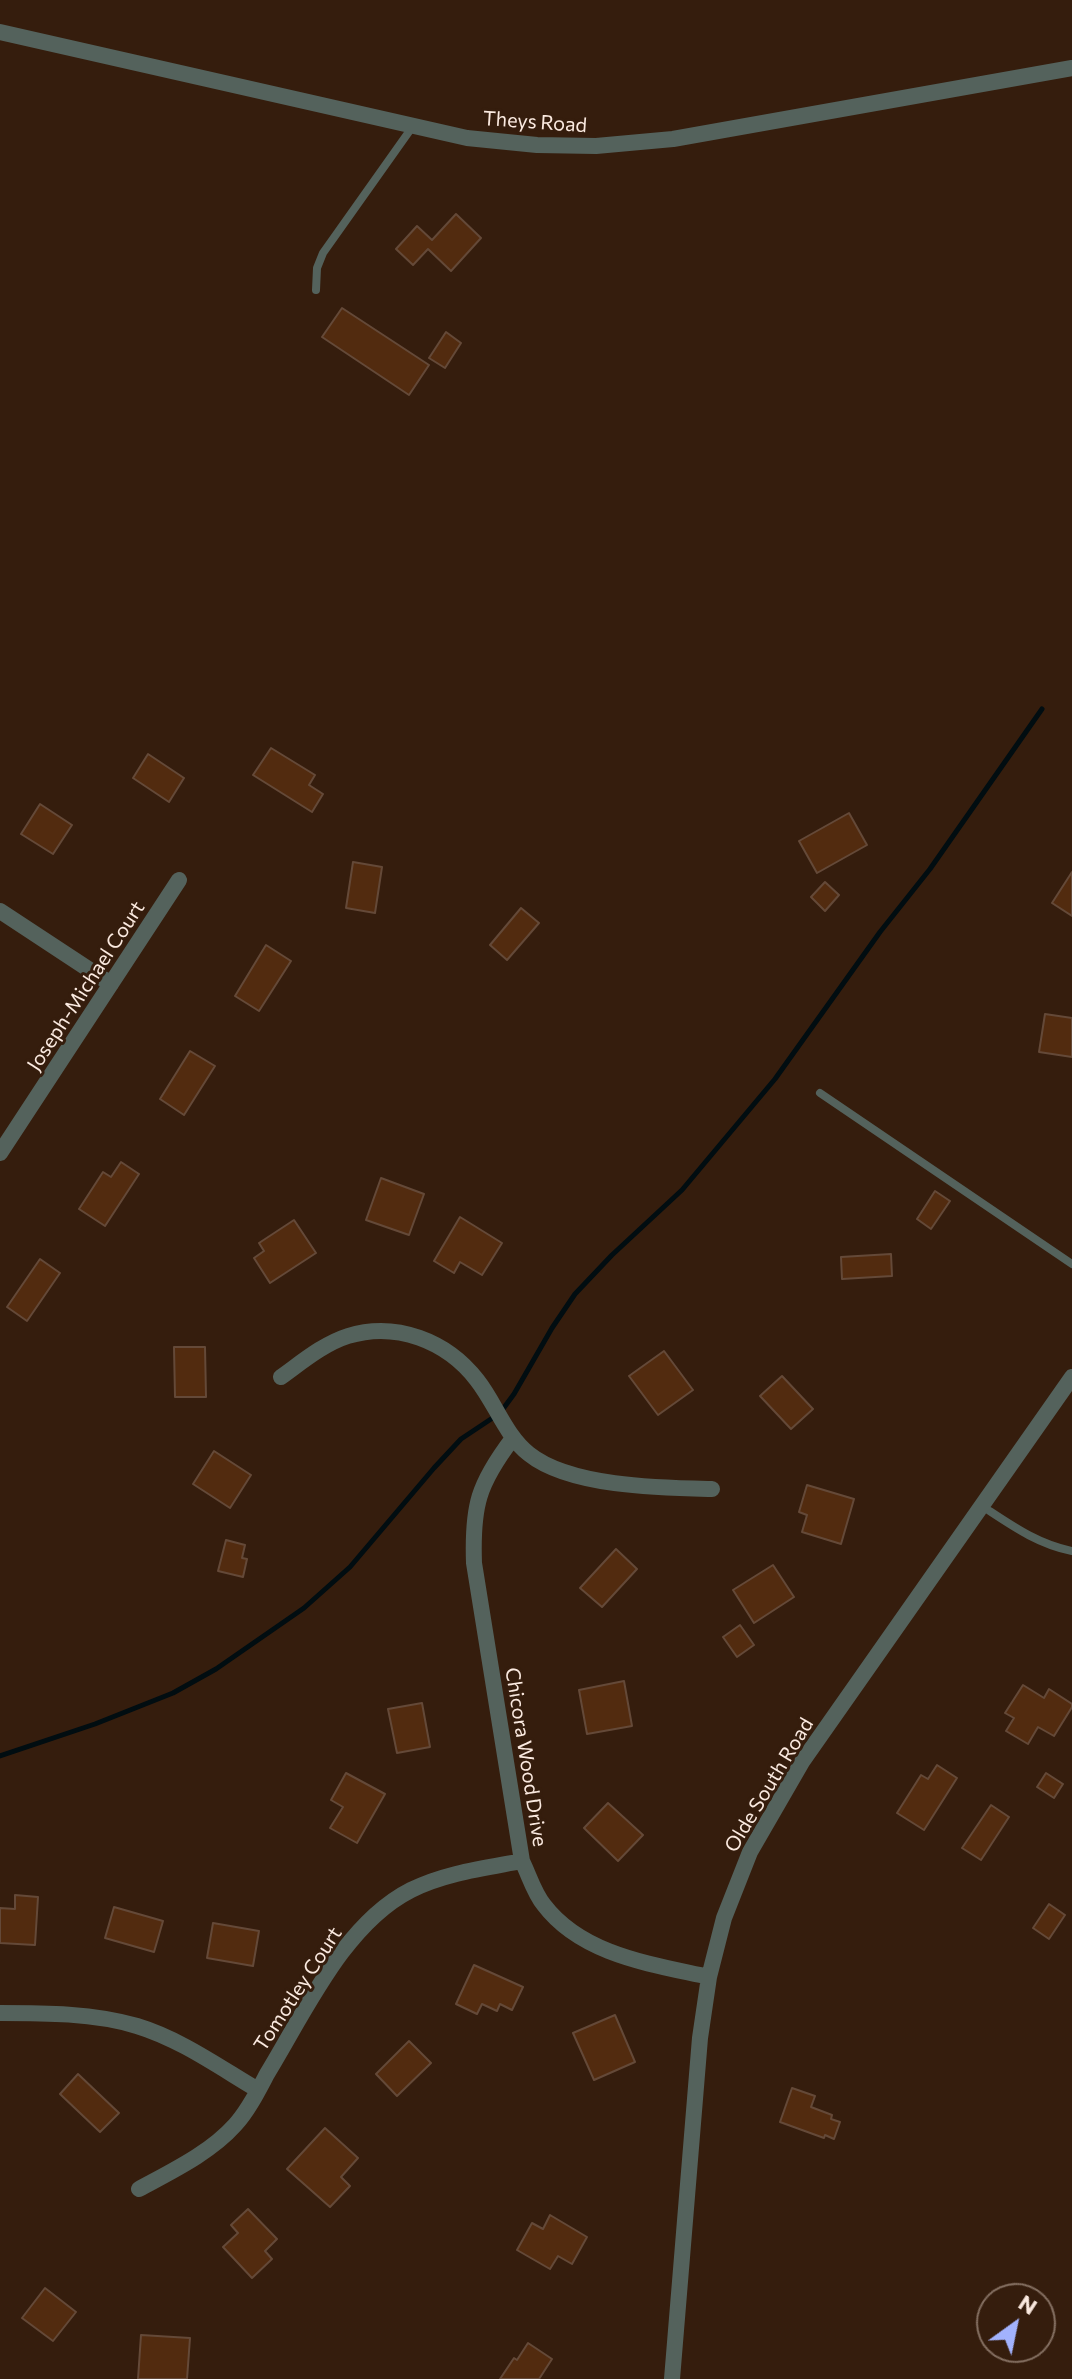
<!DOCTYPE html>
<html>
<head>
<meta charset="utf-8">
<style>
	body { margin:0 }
	#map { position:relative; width:1072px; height:2379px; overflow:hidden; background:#351d0d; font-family:Commissioner,sans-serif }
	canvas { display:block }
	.north { position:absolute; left:976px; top:2283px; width:80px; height:80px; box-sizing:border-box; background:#351d0d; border:2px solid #846f61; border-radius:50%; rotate:33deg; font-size:22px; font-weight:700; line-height:32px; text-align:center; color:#fbeae0 }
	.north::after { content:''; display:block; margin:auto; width:28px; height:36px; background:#a2b2fd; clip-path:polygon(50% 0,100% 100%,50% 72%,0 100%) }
</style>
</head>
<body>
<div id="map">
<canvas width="1072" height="2379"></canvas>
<div class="north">N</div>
</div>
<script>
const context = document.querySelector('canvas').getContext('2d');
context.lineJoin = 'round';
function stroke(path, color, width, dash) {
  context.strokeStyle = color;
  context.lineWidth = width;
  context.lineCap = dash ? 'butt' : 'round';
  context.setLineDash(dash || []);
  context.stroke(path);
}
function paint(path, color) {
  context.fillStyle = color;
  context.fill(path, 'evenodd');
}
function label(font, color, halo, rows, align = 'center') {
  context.font = font + ' Commissioner,sans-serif';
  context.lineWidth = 6;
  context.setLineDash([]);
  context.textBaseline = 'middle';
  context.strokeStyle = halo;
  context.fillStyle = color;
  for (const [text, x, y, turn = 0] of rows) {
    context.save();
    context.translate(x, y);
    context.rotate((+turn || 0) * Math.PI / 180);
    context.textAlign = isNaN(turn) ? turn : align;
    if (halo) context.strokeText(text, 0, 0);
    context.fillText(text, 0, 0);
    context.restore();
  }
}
stroke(new Path2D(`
	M0,1756L95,1724L173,1693L216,1669L304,1608L350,1567L434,1468L461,1439L500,1413L514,1394L552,1328L575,1294L612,1255L682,1190L775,1079L880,932L930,869L1042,709`), '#010d11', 5);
const building = new Path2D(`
	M456,214L481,238L451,271L428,249L413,265L396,249L417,226L432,240Z
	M342,308L429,365L409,395L322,337Z
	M446,332L461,343L445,368L429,358Z
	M271,748L315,775L309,785L323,794L312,812L253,775Z
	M148,754L184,778L169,802L133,778Z
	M40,804L72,825L53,854L21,834Z
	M849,813L867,845L817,873L799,841Z
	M353,862L382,867L375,913L346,908Z
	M1072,872V916L1052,903Z
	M825,882L839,895L825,911L811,897Z
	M521,908L539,923L507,960L490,945Z
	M266,945L291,961L259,1011L235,996Z
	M1045,1014L1072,1018V1057L1039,1052Z
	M190,1051L215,1066L184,1115L160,1099Z
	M121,1162L139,1174L105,1226L79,1209L103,1172L111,1177Z
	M381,1178L424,1194L409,1235L366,1220Z
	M935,1191L950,1201L931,1229L917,1219Z
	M460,1217L502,1243L482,1275L460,1262L454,1273L434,1261Z
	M294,1220L316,1253L270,1283L254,1258L264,1251L259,1243Z
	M891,1254L892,1276L842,1279L841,1257Z
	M40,1259L60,1273L27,1321L7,1307Z
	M174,1347H205L206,1397H175Z
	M664,1351L693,1390L658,1415L629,1376Z
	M782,1376L813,1409L791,1429L760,1396Z
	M214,1451L251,1475L230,1508L193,1484Z
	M807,1485L854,1499L841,1544L802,1532L807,1515L799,1512Z
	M226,1540L245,1545L242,1558L247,1559L243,1577L218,1571Z
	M616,1549L637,1569L602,1607L580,1588Z
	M773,1565L794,1597L754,1623L733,1590Z
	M740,1625L754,1645L737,1657L723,1637Z
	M624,1681L632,1726L587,1734L579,1690Z
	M1023,1685L1044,1698L1049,1689L1072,1704V1707L1054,1736L1038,1727L1028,1744L1006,1731L1014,1718L1005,1713Z
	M422,1703L430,1747L397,1753L388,1709Z
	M937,1765L957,1778L924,1830L897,1813L921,1775L928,1779Z
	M346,1773L385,1794L357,1843L330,1828L343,1807L331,1800Z
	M1046,1773L1063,1784L1054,1798L1037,1787Z
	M608,1803L643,1835L618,1861L584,1828Z
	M991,1805L1009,1817L981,1860L962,1848Z
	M15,1895L38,1897L35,1945L0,1943V1908L15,1909Z
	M1049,1904L1065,1915L1049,1939L1033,1928Z
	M114,1907L163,1921L154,1952L105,1938Z
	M213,1923L259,1931L253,1966L207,1958Z
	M474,1965L523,1987L512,2010L500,2004L497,2011L482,2004L477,2014L456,2004Z
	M615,2015L635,2062L594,2080L573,2033Z
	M409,2041L431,2063L397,2096L376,2074Z
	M78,2074L119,2113L100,2132L60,2094Z
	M792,2088L815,2096L811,2107L832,2115L831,2119L840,2122L834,2139L825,2135L824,2138L780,2122Z
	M325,2128L358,2158L341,2177L350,2186L330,2207L287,2169Z
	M248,2209L277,2239L265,2251L272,2259L252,2278L223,2247L238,2233L231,2225Z
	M550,2215L587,2237L572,2264L558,2256L550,2269L517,2250L532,2223L543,2229Z
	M45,2288L76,2312L53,2341L22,2318Z
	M141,2335L190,2338L187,2379H138Z
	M528,2343L552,2359L539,2379H500L514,2358L517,2360Z`);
paint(building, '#522b0f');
stroke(building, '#644938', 2);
stroke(new Path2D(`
	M316,290L317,268L323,253L413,126
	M820,1093L1072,1264
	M982,1506C1011,1525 1037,1544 1072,1551`), '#54625c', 8);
stroke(new Path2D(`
	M0,32L467,138L537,145L596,146L673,139L1072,68
	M0,911L111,984
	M0,1153L179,880
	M281,1377C302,1362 323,1344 348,1336C396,1321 447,1341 477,1380C496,1404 505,1435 529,1454C570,1487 662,1488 712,1489
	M513,1438C478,1484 472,1506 474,1563L522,1861C529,1875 534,1893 544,1905C582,1955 651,1964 709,1977
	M0,2013C44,2013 94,2013 137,2026C180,2039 219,2067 258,2090
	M139,2189C172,2171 210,2153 235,2125C248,2111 258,2091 267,2074C305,2012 344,1924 411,1890C445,1873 485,1868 522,1861
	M672,2379L700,2038L709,1977L724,1918L750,1852L802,1762L1072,1377`), '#54625c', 16);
label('20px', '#fbeae0', '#351d0d', [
	["Theys Road",535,122,4],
	["Joseph-Michael Court",86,986,-57],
	["Chicora Wood Drive",526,1757,81],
	["Olde South Road",769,1785,-59],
	["Tomotley Court",298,1989,-57]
]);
</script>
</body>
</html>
